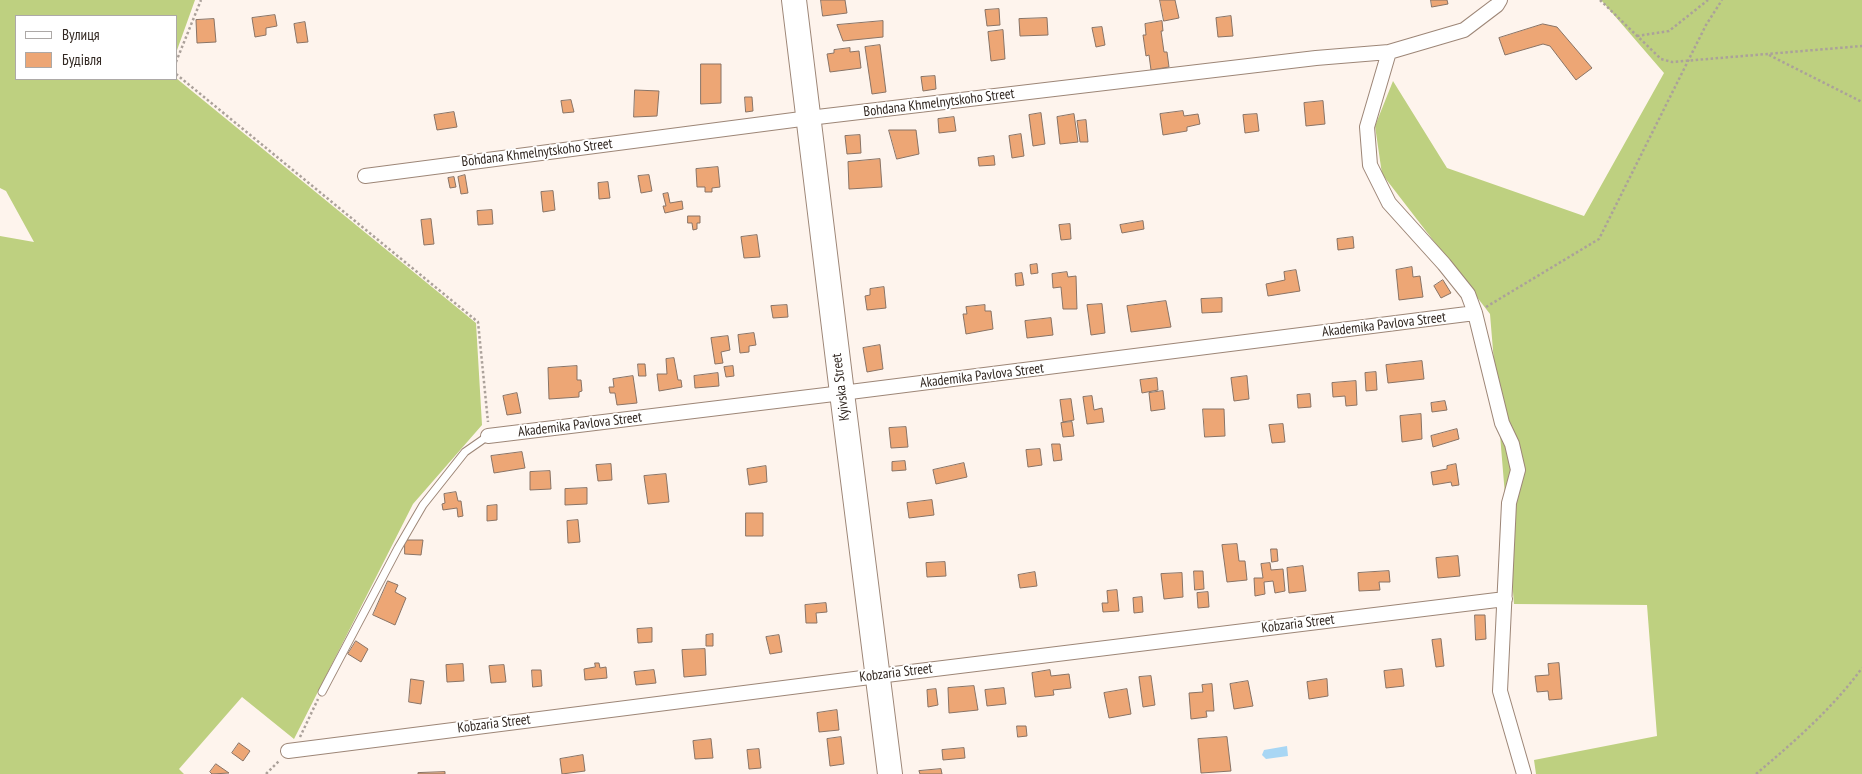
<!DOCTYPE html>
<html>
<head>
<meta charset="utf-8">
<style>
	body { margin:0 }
	#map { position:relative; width:1862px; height:774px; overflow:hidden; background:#fef4ed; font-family:"PT Sans Narrow",sans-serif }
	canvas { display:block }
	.legend { position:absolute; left:15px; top:15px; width:162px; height:65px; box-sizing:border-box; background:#fff; border:1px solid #ada9a7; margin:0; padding:6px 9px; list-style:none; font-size:15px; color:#322822 }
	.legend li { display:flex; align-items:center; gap:10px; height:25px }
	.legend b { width:25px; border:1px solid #ada9a7 }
</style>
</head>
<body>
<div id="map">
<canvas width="1862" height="774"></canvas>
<ul class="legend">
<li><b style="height:6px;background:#fff"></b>Вулиця</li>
<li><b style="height:14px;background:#eda675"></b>Будівля</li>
</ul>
</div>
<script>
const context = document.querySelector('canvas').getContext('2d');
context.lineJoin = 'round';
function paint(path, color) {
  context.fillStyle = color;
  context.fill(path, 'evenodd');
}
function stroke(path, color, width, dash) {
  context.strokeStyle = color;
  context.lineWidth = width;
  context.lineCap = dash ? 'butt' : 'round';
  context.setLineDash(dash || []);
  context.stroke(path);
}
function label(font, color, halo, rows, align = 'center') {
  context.font = font + ' "PT Sans Narrow",sans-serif';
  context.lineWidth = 4;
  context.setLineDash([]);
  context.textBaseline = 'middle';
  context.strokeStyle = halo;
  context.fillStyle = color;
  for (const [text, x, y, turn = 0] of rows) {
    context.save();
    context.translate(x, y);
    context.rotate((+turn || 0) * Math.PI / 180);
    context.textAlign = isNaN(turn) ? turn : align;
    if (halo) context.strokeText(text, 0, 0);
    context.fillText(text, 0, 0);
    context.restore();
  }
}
paint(new Path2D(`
	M0,0H195L176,53V16H16V79L176,78L476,323L482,425L413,504L294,739L242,697L179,769L184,774H0V236L34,242L6,191L0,188Z
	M1601,0H1862V774H1536L1534,760L1657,736L1647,605L1514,604L1490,314L1382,174L1375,126L1393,81L1447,168L1584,216L1664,73Z`), '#bed080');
paint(new Path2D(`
	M1287,746L1288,756L1266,759L1262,755L1264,750Z`), '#a8d6f4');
const building = new Path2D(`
	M821,0H845L847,13L823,16Z
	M1160,0H1175L1179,18L1164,21Z
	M1431,0H1447L1448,4L1432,7Z
	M999,9L1000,25L987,26L985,10Z
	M275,15L277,26L266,28V35L255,37L252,18Z
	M1231,16L1233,36L1218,37L1216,18Z
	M1047,18L1048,35L1020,36L1019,19Z
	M214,19L216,42L197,43L196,20Z
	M883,21V37L843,41L837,25Z
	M1162,21L1163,31H1161L1164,52H1167L1169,67L1151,70L1149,55L1146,56L1143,35H1146L1145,24Z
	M305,22L308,42L297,43L294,24Z
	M1543,24L1557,27L1592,68L1576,80L1550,46L1543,44L1505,55L1499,38Z
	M1102,27L1105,45L1096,47L1092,28Z
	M1003,30L1005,59L991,61L988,32Z
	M880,45L886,92L872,94L865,47Z
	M850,48V52L859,51L861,68L830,72L827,54L834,53V50Z
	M701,64H721V103L701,104Z
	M935,76L936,89L923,91L921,77Z
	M635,90L659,91L657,116L634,117Z
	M745,97H752L753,111L746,112Z
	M571,100L574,112L563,113L561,101Z
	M1323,101L1325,124L1306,126L1304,103Z
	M1183,111L1184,116L1198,114L1200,124L1187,127V131L1163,135L1160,114Z
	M454,112L457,127L437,130L434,115Z
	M1041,113L1045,144L1033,146L1029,115Z
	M1074,114L1078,142L1060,144L1057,117Z
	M1257,114L1259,131L1245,133L1243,115Z
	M954,117L956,131L939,133L938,119Z
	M1086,120L1088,142H1080L1077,121Z
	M889,130H916L919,154L897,159Z
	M1021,134L1024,156L1012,158L1009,136Z
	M860,135L861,153L847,154L845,136Z
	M994,156L995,165L979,166L978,158Z
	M880,159L882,187L849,189L848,162Z
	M718,167L720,187L712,188V192H705V187H697L696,169Z
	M465,175L468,193L461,194L458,177Z
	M649,175L652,191L641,193L638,176Z
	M454,177L456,187L450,188L448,178Z
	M608,182L610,198L599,199L598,183Z
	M553,191L555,210L543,212L541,192Z
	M668,193L670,203L682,201L683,209L665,213L663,206H666L663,194Z
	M492,210L493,224L478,225L477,211Z
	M688,216H700V223H697V229L693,230L692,223H688Z
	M431,219L434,244L424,245L421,220Z
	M1143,221L1144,229L1122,233L1120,225Z
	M1070,224L1071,239L1061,240L1059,225Z
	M757,235L760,257L744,258L741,237Z
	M1353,237L1354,248L1338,250L1337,239Z
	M1037,264L1038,273L1031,274L1030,265Z
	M1412,267L1413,277L1420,276L1423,297L1399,300L1396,270Z
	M1296,270L1300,291L1268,296L1266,284L1285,280L1284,272Z
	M1067,272L1068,277L1076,276L1077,309H1063L1061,287L1053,288L1052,274Z
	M1022,273L1024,285L1016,286L1015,274Z
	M1443,280L1451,293L1441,298L1434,286Z
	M884,287L886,308L867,310L865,296L870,295V289Z
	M1222,298V312L1202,313L1201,299Z
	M1166,301L1171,327L1131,332L1127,306Z
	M1102,304L1105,333L1091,335L1087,305Z
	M787,305L788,317L773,318L771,306Z
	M985,305V311H991L993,329L966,334L963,314H967L966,307Z
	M1051,318L1053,335L1027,338L1025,321Z
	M754,333L756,345L749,346V352L740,353L738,335Z
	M728,336L730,350L721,352L723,363L715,364L711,338Z
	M880,345L883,369L867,372L863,348Z
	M674,358L678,380H681L682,387L659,391L657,374H667L666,359Z
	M1422,361L1424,379L1388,383L1386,365Z
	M638,364H645L646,376H639Z
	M577,366V380H581L582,391L579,392V397L549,399L548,368Z
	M733,366L734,376L726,377L724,367Z
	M1376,372L1377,390L1366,391L1365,373Z
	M718,373L719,386L695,388L694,376Z
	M633,376L637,403L617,405L615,393H610L609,387H614L613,379Z
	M1247,376L1249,399L1234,401L1231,378Z
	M1157,378L1158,390L1142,393L1140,380Z
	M1356,381L1357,405L1346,406L1345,396L1333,397L1332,383Z
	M1163,391L1165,409L1151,411L1149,393Z
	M517,393L521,413L507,415L503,396Z
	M1310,394L1311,407L1298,408L1297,395Z
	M1092,396L1094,410L1102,408L1104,422L1087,424L1083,397Z
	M1071,399L1074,420L1063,422L1060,400Z
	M1445,401L1447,410L1432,412L1431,403Z
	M1203,409H1224L1225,436L1205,437Z
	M1421,414L1422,439L1402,442L1400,416Z
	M1072,422L1074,436L1063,437L1061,423Z
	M1283,424L1285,442L1272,443L1269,425Z
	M906,427L908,447L891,448L889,428Z
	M1457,429L1459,439L1433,447L1431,436Z
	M1052,444H1060L1062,460L1054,461Z
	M1040,449L1042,465L1028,467L1026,450Z
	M522,452L525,468L494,473L491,456Z
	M905,461L906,470L892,471V462Z
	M964,463L967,477L936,484L933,470Z
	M611,464L612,480L598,481L596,465Z
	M1456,464L1459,485L1452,486L1451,482L1433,485L1431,472L1447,469V466Z
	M766,466L767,482L749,485L747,469Z
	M550,471L551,489L530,490V472Z
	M666,474L669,502L648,504L644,476Z
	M587,488V504L565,505V489Z
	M456,492L458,501H461L463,516L458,517L457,508L443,510L442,504L445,503L444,494Z
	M932,500L934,515L909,518L907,503Z
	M497,505V520L487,521V506Z
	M746,513H763V536H746Z
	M578,520L580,542L568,543L567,521Z
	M405,540H423L421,555L405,554Z
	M1237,544L1239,561H1245L1247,580L1227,582L1222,545Z
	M1271,549H1277L1278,561L1272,562Z
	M1458,556L1460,576L1438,578L1436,558Z
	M945,562L946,576L927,577L926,563Z
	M1270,563L1271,570L1283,569L1285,591L1275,593L1273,581L1264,582L1265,594L1255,596L1254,578H1263L1261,564Z
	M1303,566L1306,591L1289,593L1287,568Z
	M1194,571H1203L1204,589L1195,590Z
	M1389,571L1390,582H1379L1380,590L1359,591L1358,573Z
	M1035,572L1037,586L1020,588L1018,575Z
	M1182,573L1183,597L1164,599L1161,574Z
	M388,581L398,585L395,592L406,598L395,625L373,615Z
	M1117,590L1119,611L1103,612L1102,603H1108L1107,591Z
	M1208,592L1209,607L1198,608L1197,593Z
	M1142,597L1143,612L1134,613L1133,598Z
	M826,603L827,612L816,613L817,623H806L805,605Z
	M1475,615H1485L1486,639L1476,640Z
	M652,628V642L638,643L637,629Z
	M713,634V646H706V635Z
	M779,635L782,652L770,654L766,637Z
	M1441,639L1444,666L1436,667L1432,640Z
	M356,641L368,649L361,662L348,654Z
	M705,649L706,675L684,677L682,650Z
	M595,663H599L600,668L606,667L607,678L585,680L584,669L595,667Z
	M1559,663L1562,699L1549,700L1548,691L1537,692L1535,676L1549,675L1548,664Z
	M463,664L464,681L447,682L446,665Z
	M504,665L506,682L491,683L489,666Z
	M1402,669L1404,686L1386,688L1384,671Z
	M532,670H541L542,686L533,687Z
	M654,670L656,683L636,685L634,672Z
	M1050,670L1051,676L1069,674L1071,688L1053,690L1054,695L1035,697L1032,673Z
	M1151,676L1155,705L1143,707L1139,677Z
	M411,679L424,681L421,704L409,702Z
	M1327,679L1328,696L1309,699L1307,682Z
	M1248,681L1253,706L1234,709L1230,684Z
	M1212,684L1214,711H1206L1207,717L1191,719L1189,693L1203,692L1202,685Z
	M974,686L978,710L949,713L948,688Z
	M1004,688L1006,704L987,706L985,690Z
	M936,689L938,705L928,707L927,690Z
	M1127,689L1131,714L1109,718L1104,693Z
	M837,710L839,730L819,732L817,713Z
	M1017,726H1026L1027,736L1018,737Z
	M841,737L844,764L830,766L827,739Z
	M1227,737L1231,771L1201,773L1198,739Z
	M711,739L713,758L695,759L693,741Z
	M239,743L250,751L243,761L232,753Z
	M964,748L965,758L943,760L942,750Z
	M759,749L761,768L749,769L747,750Z
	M583,755L585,771L562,774L560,759Z
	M216,764L229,773L212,774L210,772Z
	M941,769L942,774H920L919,771Z
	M445,772V774H418V773Z`);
paint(building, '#eda675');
stroke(building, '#897365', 1);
const service = new Path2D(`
	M322,692L398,548L423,505L465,452L488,436`);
const minor = new Path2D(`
	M1389,52L1367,127L1370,165L1389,203L1444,264L1468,294L1475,313L1502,423L1512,444L1518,470L1509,503L1500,691L1524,774
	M365,176L809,118L1316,58L1389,52L1464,30L1497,5L1500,0
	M488,436L842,393L1475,313
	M288,751L878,676L1505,599`);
const trunk = new Path2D(`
	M794,0L842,393L890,774`);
stroke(service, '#9d8677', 9);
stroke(minor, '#9d8677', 16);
stroke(trunk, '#9d8677', 26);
stroke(new Path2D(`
	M1600,0L1661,59L1672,62L1862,46
	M1637,36L1669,31L1708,0
	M1769,55L1862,102
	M176,62L201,0
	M176,74L478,322L488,422
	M1486,307L1599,239L1706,25L1722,0
	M300,737L318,699
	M266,774L279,761
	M1756,774C1795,741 1832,709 1862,668`), '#aba19a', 2.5, [2.5, 2.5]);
stroke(service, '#fff', 7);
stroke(minor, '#fff', 14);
stroke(trunk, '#fff', 24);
label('14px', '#322822', '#fff', [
	["Bohdana Khmelnytskoho Street",939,103,-7],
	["Bohdana Khmelnytskoho Street",537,153,-7],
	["Akademika Pavlova Street",1384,325,-7],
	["Akademika Pavlova Street",982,376,-7],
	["Kyivska Street",841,387,-97],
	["Akademika Pavlova Street",580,425,-7],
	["Kobzaria Street",1298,624,-7],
	["Kobzaria Street",896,673,-7],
	["Kobzaria Street",494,724,-7]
]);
</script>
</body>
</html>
